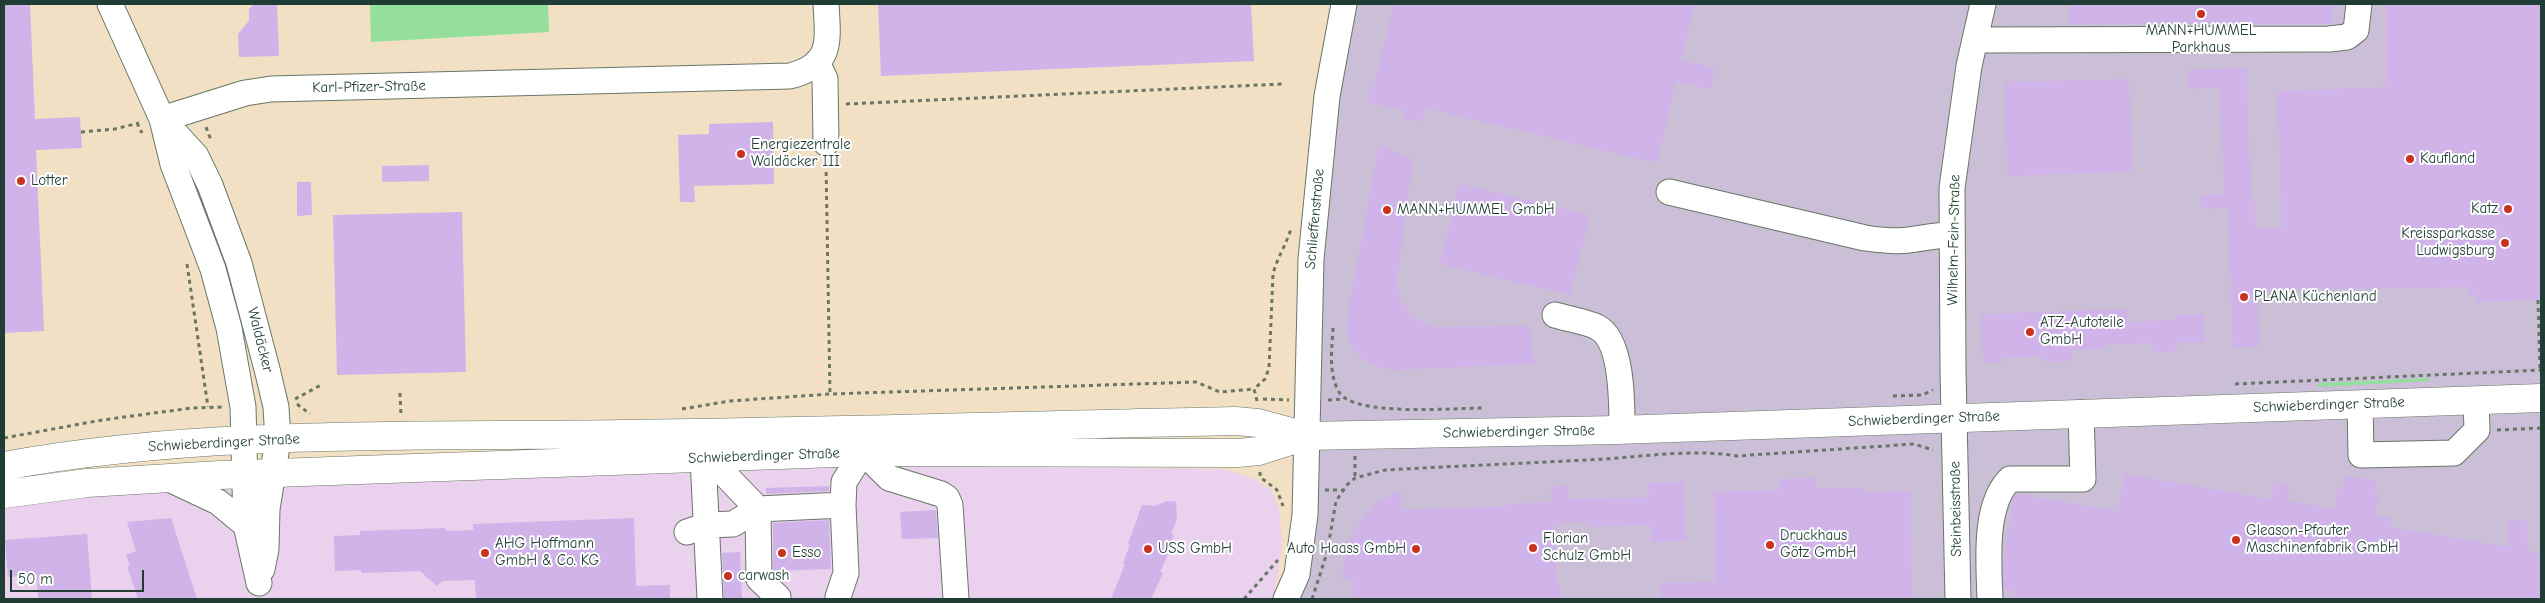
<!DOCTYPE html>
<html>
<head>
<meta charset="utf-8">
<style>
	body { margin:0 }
	#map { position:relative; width:2545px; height:603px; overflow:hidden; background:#f2e0c4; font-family:"Comic Neue",sans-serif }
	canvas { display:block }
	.frame { position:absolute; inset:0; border:5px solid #1f3d34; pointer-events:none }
	.scale { position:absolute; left:10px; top:570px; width:134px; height:22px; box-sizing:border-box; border:2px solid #1f3d34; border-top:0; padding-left:6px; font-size:15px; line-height:18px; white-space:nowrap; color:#1f3d34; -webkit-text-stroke:4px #fff; paint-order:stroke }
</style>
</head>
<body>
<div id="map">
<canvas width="2545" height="603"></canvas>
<div class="frame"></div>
<div class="scale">50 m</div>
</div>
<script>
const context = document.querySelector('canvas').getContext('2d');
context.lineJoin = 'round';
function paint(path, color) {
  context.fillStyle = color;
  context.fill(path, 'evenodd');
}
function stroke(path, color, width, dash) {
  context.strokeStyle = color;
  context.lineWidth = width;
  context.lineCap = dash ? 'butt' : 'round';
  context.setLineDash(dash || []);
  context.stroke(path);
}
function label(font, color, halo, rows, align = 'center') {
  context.font = font + ' "Comic Neue",sans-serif';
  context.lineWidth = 4;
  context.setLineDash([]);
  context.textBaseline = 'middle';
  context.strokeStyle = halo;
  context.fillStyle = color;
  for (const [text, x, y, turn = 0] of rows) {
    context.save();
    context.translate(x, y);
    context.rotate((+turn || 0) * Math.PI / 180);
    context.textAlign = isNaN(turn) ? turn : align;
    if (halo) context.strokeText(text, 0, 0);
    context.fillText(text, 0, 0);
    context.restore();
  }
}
paint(new Path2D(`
	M838,463L1224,469L1255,479L1271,490L1279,509L1282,546L1274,596L1273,599H4V503L53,494Z`), '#ead1ed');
paint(new Path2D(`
	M1344,4H2541V599H1294Z`), '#cabfd7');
paint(new Path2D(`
	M370,4H548L549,32L371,42Z
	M2430,378V381L2318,387V383Z`), '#93df9b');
paint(new Path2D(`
	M4,4H30L35,119L80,117L82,148L36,150L44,331L4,333Z
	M254,4H277L279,56L239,57L238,34L249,21V9Z
	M878,4H1251L1254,61L881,76Z
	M1394,4H1695L1681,60L1715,68L1711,89L1676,82L1657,163L1425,108L1421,122L1402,118L1404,111L1367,102L1371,85L1374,86Z
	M2070,4H2333V24H2070Z
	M2386,4H2541V300L2476,302V295H2468V287L2257,290L2259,347H2233L2228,208L2202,209L2201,195L2224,194L2220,88L2189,89L2188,70L2246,68L2251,196H2254L2255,228H2282L2277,91L2386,87Z
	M2129,79L2132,172L2007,176L2005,82Z
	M773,122L774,184L694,186L695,202H680L678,135L709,134V124Z
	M1379,145L1413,159L1397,281L1399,297L1406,308L1417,320L1434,327L1529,326L1535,364L1391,370L1370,364L1355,352L1347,335V318Z
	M429,165V181L382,182V166Z
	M297,182H311L312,215L297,216Z
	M1459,184L1590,215L1570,295L1440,264Z
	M462,212L466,372L337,375L333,215Z
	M2127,309V322L2177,320V315L2204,314L2205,342L2177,343L2178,351L2153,352V343L2106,344V349L2072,350V361L2043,362V357L2004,358V362L1983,363L1981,314Z
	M2124,474L2272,499L2275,482L2290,485L2287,501L2334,509L2339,486L2343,487L2345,475L2377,481L2374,493L2379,494L2375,516L2391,518L2390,527L2509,547L2508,521L2526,520L2528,550L2541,553V599H2013L2015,591L2004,590L2003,563L2014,497L2017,494L2118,511Z
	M1816,478L1817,488H1864V492L1910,491L1912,599H1661V583L1715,582L1714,491L1779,490V479Z
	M1684,482L1686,541L1651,542V525L1587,527V522L1554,523L1557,583H1560L1561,599H1353V579H1341L1348,544L1360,521L1376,503L1401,490L1402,510L1509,506V504L1551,502V487L1568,486L1569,499L1649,497L1648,483Z
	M829,486V491L766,494V488Z
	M1167,501L1176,502L1177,520L1171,534L1174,535L1166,553L1168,554L1160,572L1163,573L1151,599H1111L1125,564L1123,563L1130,544H1128L1142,505L1155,506Z
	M936,510L938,538L902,539L900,512Z
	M171,518L197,599H138L127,566H130L126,555L136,551L127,522Z
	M634,518L636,586L670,585V599H476L475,580L442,581L437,586L420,571L361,573V570L335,571L334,536L360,535V531L446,528V531L473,530V524Z
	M829,520L831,569L773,571V523Z
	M87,534L92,599H38L37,575L8,577L5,540Z
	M740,552L742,599H724L722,553Z`), '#cfb3e9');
const minor = new Path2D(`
	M110,4L162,119L173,164L213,269L229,328L243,407L246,525L259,583
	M1975,40L2329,39L2347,37L2356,30L2359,4
	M817,62L825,79L826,143
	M162,119L245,93L271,89L790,76C833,65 828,41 826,4
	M164,121L196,156L210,185L239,263L268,373L276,407L278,440L267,509L266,549L262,569
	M1669,192L1865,238C1879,240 1894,242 1909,240C1924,238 1936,235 1952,235
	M1555,315C1568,319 1584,321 1597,327C1623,340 1622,405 1622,430
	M2360,404L2361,455L2454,453L2477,430L2476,401
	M703,458L710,599
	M709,458L758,509L843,505L844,482L863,452L889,478L941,494L947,498L950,505L956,599
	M167,478L218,502L246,525
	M687,532L707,525L733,524L758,509L759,579L778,597
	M838,597L846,573L843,505
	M1286,599L1297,574L1305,515L1311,259L1327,96L1344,4
	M1958,599L1953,370L1952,188L1969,66L1983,4
	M1990,599C1989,565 1983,505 2010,479H2083L2081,413`);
const major = new Path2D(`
	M4,466C206,429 417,437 622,434C826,432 1031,425 1235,421L1258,423L1306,436
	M4,494L87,483L220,475L863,452L1238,453L1259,451L1306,436L1617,430L2541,398`);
stroke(minor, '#697666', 27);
stroke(major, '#697666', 29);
stroke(new Path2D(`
	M846,104L1282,84
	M137,123L142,133
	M206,127L211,140
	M81,132L115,129L139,123
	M826,164L830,394
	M187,264L208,407
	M2538,300L2540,370
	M1333,328C1332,348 1328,373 1339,392C1353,417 1454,408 1482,408
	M2235,384L2541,370
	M400,393L401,415
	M1893,396L1922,395L1933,390
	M295,399L323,384
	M1263,399L1289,400
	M1328,400L1344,399
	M1257,401L1254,389L1265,379L1269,368L1273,274C1277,258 1286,245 1291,229
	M297,404L310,414
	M682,409L730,401L830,394L1196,382L1220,392L1254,389
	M2497,430L2541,428
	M4,438L102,420L192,408L223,407
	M1355,456V478
	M1260,472V477L1277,490L1283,506
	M1325,490H1343
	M1244,599L1278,560
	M1312,599L1327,553L1336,501L1347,485L1355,478L1385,470C1458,466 1531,463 1605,459C1646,456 1697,449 1737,456L1914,444L1933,450`), '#697666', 3, [4, 4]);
stroke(minor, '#fff', 25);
stroke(major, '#fff', 28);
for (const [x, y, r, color] of [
	[2201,14,5,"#c8321e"],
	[741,154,5,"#c8321e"],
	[2410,159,5,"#c8321e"],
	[21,181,5,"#c8321e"],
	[2508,209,5,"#c8321e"],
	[1387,210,5,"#c8321e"],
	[2505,243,5,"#c8321e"],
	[2244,297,5,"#c8321e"],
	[2030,332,5,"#c8321e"],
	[2236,540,5,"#c8321e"],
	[1770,545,5,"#c8321e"],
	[1533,548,5,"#c8321e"],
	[1148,549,5,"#c8321e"],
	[1416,549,5,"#c8321e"],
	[485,553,5,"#c8321e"],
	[782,553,5,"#c8321e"],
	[728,576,5,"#c8321e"]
]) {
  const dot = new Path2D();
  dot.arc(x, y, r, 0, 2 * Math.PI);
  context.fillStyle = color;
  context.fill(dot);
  stroke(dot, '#fff', 2);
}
label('15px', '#1f3d34', '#fff', [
	["MANN+HUMMEL",2201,31,"center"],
	["Parkhaus",2201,48,"center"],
	["Energiezentrale",751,145],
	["Waldäcker III",751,162],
	["Kaufland",2420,159],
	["Lotter",31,181],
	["Katz",2498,209,"right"],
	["MANN+HUMMEL GmbH",1397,210],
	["Kreissparkasse",2495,234,"right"],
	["Ludwigsburg",2495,251,"right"],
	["PLANA Küchenland",2254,297],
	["ATZ-Autoteile",2040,323],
	["GmbH",2040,340],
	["Gleason-Pfauter",2246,531],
	["Maschinenfabrik GmbH",2246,548],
	["Druckhaus",1780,536],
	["Götz GmbH",1780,553],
	["Florian",1543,539],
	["Schulz GmbH",1543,556],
	["AHG Hoffmann",495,544],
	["GmbH & Co. KG",495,561],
	["USS GmbH",1158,549],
	["Auto Haass GmbH",1406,549,"right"],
	["Esso",792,553],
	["carwash",738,576]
], 'left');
label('15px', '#1f3d34', '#fff', [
	["Karl-Pfizer-Straße",369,87,-1],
	["Schlieffenstraße",1315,219,-85],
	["Wilhelm-Fein-Straße",1954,240,-89],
	["Waldäcker",260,340,76],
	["Schwieberdinger Straße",2329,405,-2],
	["Schwieberdinger Straße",1924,419,-2],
	["Schwieberdinger Straße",1519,432,-1],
	["Schwieberdinger Straße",224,443,-3],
	["Schwieberdinger Straße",764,456,-2],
	["Steinbeisstraße",1956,509,-91]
]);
</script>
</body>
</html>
